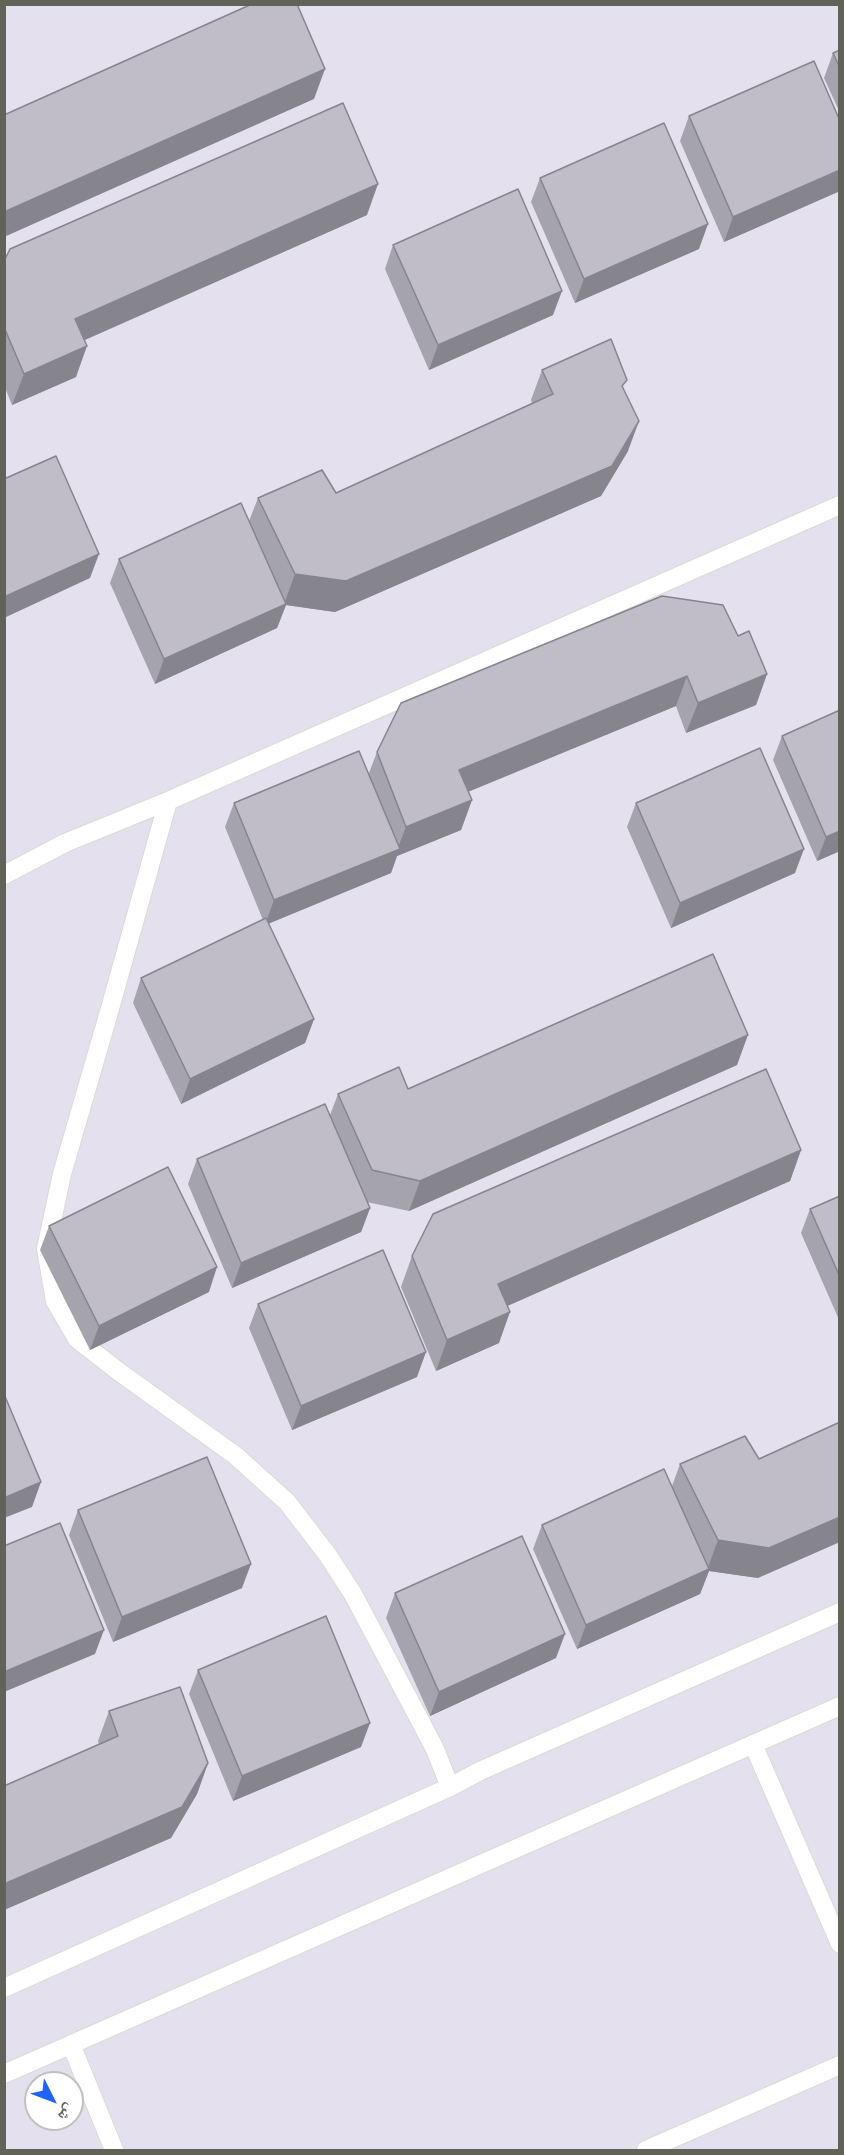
<!DOCTYPE html>
<html>
<head>
<meta charset="utf-8">
<style>
	body { margin:0 }
	#map { position:relative; width:844px; height:2155px; overflow:hidden; background:#e5e0ee; font-family:"Sofia Sans Condensed","Noto Naskh Arabic",sans-serif }
	canvas { display:block }
	.frame { position:absolute; inset:0; border:6px solid #616359; pointer-events:none }
	.north { position:absolute; left:24px; top:2071px; width:60px; height:60px; box-sizing:border-box; background:#fff; border:2px solid #c0c1bd; border-radius:50%; rotate:132deg; font-size:16px; font-weight:700; line-height:24px; text-align:center; color:#616359 }
	.north::after { content:''; display:block; margin:auto; width:21px; height:27px; background:#1d64f7; clip-path:polygon(50% 0,100% 100%,50% 72%,0 100%) }
</style>
</head>
<body>
<div id="map">
<canvas width="844" height="2155"></canvas>
<div class="frame"></div>
<div class="north">ش</div>
</div>
<script>
const context = document.querySelector('canvas').getContext('2d');
context.lineJoin = 'round';
function stroke(path, color, width, dash) {
  context.strokeStyle = color;
  context.lineWidth = width;
  context.lineCap = dash ? 'butt' : 'round';
  context.setLineDash(dash || []);
  context.stroke(path);
}
function paint(path, color) {
  context.fillStyle = color;
  context.fill(path, 'evenodd');
}
const minor = new Path2D(`
	M168,801L109,1012L62,1174L46,1249L55,1301L77,1339L118,1371L236,1456L287,1502L327,1554L353,1594L435,1749L450,1787
	M4,875L65,843L168,801L840,505
	M753,1744L840,1944
	M4,1988L450,1787L480,1771L840,1612
	M71,2044L114,2150
	M4,2074L840,1706
	M646,2150L840,2065`);
stroke(minor, '#d9dbd3', 20);
stroke(minor, '#fff', 18);
paint(new Path2D(`
	M840,50V113L824,78L833,53Z
	M689,116L840,121V191L724,242L680,141Z
	M540,178L699,249L575,303L531,202Z
	M367,215L85,340L76,377L12,405L4,385V261Z
	M393,245L553,315L429,370L385,269Z
	M542,370L624,388L628,451L601,496L335,612L286,605L277,628L155,684L110,583L119,559L249,521L258,498L336,493L532,403L531,400Z
	M738,636L767,674L756,705L686,733L676,706L468,792L472,800L461,830L397,856L391,873L268,924L314,1019L305,1043L181,1104L133,1003L141,978L263,920L225,827L234,803L369,773L377,752Z
	M840,710V851L817,861L773,760L782,736Z
	M636,803L795,873L671,928L627,827Z
	M737,1065L409,1211L367,1202L370,1208L361,1232L232,1288L188,1184L197,1159L330,1115L338,1094Z
	M801,1150L790,1181L507,1306L499,1343L436,1371L401,1287L412,1256Z
	M840,1196V1322L801,1233L810,1209Z
	M49,1226L209,1292L90,1350L40,1250Z
	M258,1304L417,1377L292,1430L249,1328Z
	M680,1464L758,1578L709,1571L700,1594L577,1649L533,1549L542,1525L672,1486Z
	M78,1510L242,1588L113,1642L69,1535Z
	M395,1593L556,1658L430,1716L386,1618Z
	M198,1670L361,1747L233,1801L189,1694Z
	M109,1711L208,1763L197,1794L171,1838L4,1910V1786L99,1745L98,1741Z`), '#a5a3ad');
paint(new Path2D(`
	M325,69L314,99L4,237V212Z
	M840,170V191L724,242L733,217Z
	M378,184L367,215L64,349L75,319Z
	M708,224L699,249L575,303L584,279Z
	M562,291L553,315L429,370L438,345Z
	M87,346L76,377L12,405L24,374Z
	M639,421L628,451L601,496L335,612L286,605L277,628L155,684L164,659L284,604L295,574Z
	M99,554L90,578L4,618V597Z
	M767,674L756,705L686,733L698,703Z
	M687,676L676,706L448,800L459,770Z
	M472,800L461,830L397,856L391,873L265,925L274,900L397,850L406,827Z
	M840,831V851L817,861L826,837Z
	M804,849L795,873L671,928L680,903Z
	M314,1019L305,1043L181,1104L190,1079Z
	M748,1035L737,1065L409,1211L420,1181Z
	M801,1150L790,1181L487,1315L498,1284Z
	M370,1208L361,1232L232,1288L241,1263Z
	M217,1267L209,1292L90,1350L99,1326Z
	M510,1312L499,1343L436,1371L447,1340Z
	M426,1352L417,1377L292,1430L301,1406Z
	M41,1482L32,1507L4,1518V1498Z
	M840,1517V1542L758,1578L709,1571L700,1594L577,1649L586,1625L707,1570L718,1540Z
	M251,1564L242,1588L113,1642L122,1617Z
	M104,1630L95,1654L4,1692V1672Z
	M565,1634L556,1658L430,1716L439,1692Z
	M370,1723L361,1747L233,1801L242,1776Z
	M208,1763L197,1794L171,1838L4,1910V1884Z`), '#86848d');
const building = new Path2D(`
	M252,4H297L325,69L4,212V115Z
	M840,50V68L833,53Z
	M814,61L840,121V170L733,217L689,116Z
	M343,103L378,184L75,319L87,346L24,374L4,327V261L10,249Z
	M664,123L708,224L584,279L540,178Z
	M518,189L562,291L438,345L393,245Z
	M611,339L627,380L622,386L639,421L612,466L346,581L295,574L258,498L322,470L336,493L553,394L542,370Z
	M56,456L99,554L4,597V479Z
	M241,503L286,604L164,659L119,559Z
	M662,596L723,605L738,636L749,631L767,674L698,703L687,676L459,770L472,800L406,827L377,752L401,703Z
	M840,710V831L826,837L782,736Z
	M760,748L804,849L680,903L636,803Z
	M359,751L400,849L274,900L234,803Z
	M266,918L314,1019L190,1079L141,978Z
	M713,954L748,1035L420,1181L372,1170L338,1094L399,1067L408,1089Z
	M766,1069L801,1150L498,1284L510,1312L447,1340L412,1256L433,1214Z
	M325,1104L370,1208L241,1263L197,1159Z
	M168,1167L217,1267L99,1326L49,1226Z
	M840,1196V1277L810,1209Z
	M383,1250L426,1352L301,1406L258,1304Z
	M4,1394L41,1482L4,1498Z
	M840,1422V1517L769,1548L718,1540L680,1464L745,1436L759,1459Z
	M207,1457L251,1564L122,1617L78,1510Z
	M664,1469L709,1569L586,1625L542,1525Z
	M60,1523L104,1630L4,1672V1546Z
	M522,1536L565,1634L439,1692L395,1593Z
	M326,1616L370,1723L242,1776L198,1670Z
	M180,1687L208,1763L182,1807L4,1884V1786L118,1736L109,1711Z`);
paint(building, '#c0bdc9');
stroke(building, '#86848d', 1.5);
</script>
</body>
</html>
